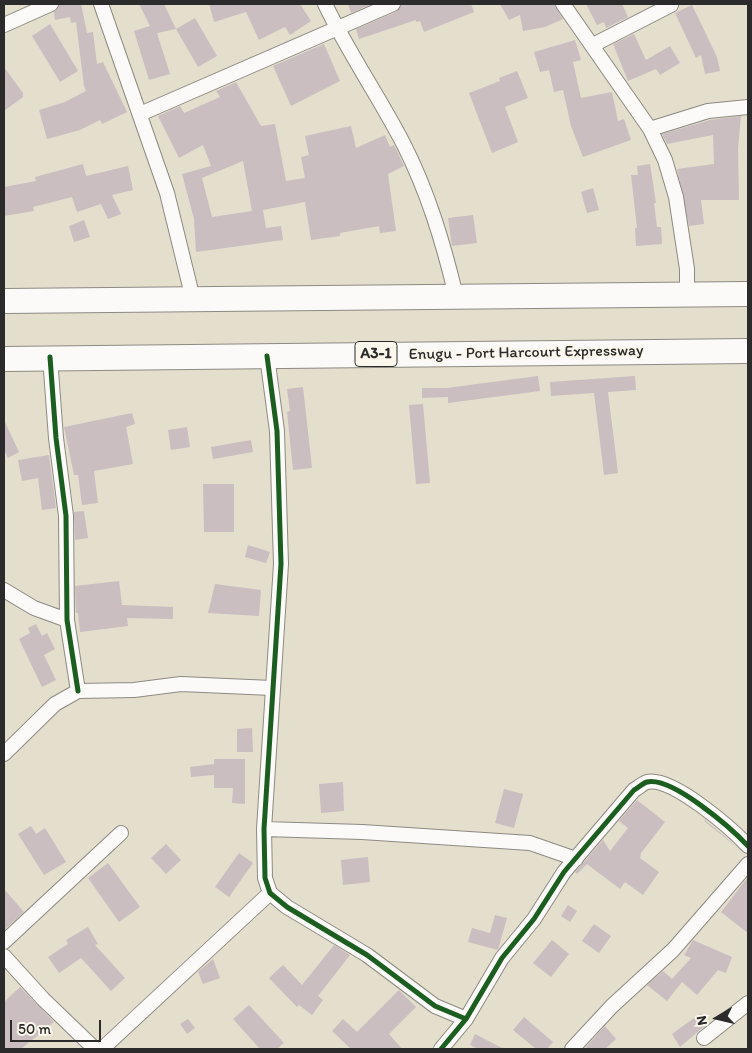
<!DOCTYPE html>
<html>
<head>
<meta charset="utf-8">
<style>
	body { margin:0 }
	#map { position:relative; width:752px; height:1053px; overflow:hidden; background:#e4decd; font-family:Itim,sans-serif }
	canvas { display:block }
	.frame { position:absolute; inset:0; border:5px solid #2b2b2b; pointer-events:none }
	.north { position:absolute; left:692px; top:993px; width:50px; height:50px; -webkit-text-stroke:4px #fbf7ec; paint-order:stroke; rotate:261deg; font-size:14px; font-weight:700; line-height:20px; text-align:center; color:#2b2b2b }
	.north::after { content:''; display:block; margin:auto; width:18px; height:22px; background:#2b2b2b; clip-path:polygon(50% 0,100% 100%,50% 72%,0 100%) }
	.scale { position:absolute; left:10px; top:1020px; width:91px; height:22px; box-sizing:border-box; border:2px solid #2b2b2b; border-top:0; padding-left:6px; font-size:15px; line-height:18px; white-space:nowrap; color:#2b2b2b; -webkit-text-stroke:4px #fbf7ec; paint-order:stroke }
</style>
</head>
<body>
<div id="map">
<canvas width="752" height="1053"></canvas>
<div class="frame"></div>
<div class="north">N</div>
<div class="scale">50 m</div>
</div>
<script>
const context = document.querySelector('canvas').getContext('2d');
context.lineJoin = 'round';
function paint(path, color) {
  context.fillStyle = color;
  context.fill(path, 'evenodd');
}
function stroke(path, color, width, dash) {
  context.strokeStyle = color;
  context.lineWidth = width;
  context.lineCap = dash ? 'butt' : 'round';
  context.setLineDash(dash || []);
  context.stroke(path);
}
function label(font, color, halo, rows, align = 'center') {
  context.font = font + ' Itim,sans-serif';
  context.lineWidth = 4;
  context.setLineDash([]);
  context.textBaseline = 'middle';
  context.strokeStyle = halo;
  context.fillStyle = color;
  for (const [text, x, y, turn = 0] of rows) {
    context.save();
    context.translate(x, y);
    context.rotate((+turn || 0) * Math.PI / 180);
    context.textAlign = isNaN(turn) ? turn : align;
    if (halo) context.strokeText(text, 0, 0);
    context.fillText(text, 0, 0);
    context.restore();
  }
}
paint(new Path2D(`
	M60,4H81L87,33L93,32L97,64L103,62L127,112L102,124L100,120L80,130L47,139L39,110L65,102L86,91L84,86L76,22L71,23L70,17L55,20L54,12Z
	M139,4H164L176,29L157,33L170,74L149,80L134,31L150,26Z
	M209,4H300L311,21L290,35L285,27L259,40L246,12L214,22Z
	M348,4H372L351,13Z
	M402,4H471L474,12L424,32L420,21L416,22V20L359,39L356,29L396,12Z
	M500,4H554L563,19L545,27L523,31L520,15L509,20Z
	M586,4H622L628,17L606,28L604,22L597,25Z
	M692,5L717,57L720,71L705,74L701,55L696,58L675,13Z
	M195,18L217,56L198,67L176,29Z
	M50,24L78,71L60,82L32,36Z
	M634,34L646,60L670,46L680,63L660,75L656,69L628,81L613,44Z
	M575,40L581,60L573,62L581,98L612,92L618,121L624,119L631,140L583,157L571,126L563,90L554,92L549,70L540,72L534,52Z
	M324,44L340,81L291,106L273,66Z
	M4,67L23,93V97L4,111Z
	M517,71L528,98L505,107L518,142L492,153L469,93L500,81L499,78Z
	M236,82L261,126L275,124L286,181L305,178L301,157L309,155L305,136L351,126L356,148L385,135L390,147L394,145L404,166L388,174L396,231L380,233L379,226L340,233V236L311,240L305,202L263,210L266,228L281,226L283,240L196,252L194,219L182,174L211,166L203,145L179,158L158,116L180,106L184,113L220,97L216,91ZM243,161L252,211L212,217L202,178Z
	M741,116L738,148L739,200H701L704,224L689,226L677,169L714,164L713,135L667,144L662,134L710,120Z
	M83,164L86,176L128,166L133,190L112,195L121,214L108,219L101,204L77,212L72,197L33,207L34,211L4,216V187L36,181L35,177Z
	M650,164L656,203H654L657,227H661L662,244L636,246L635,228H637L631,175H638L637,166Z
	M593,188L599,210L587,213L581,192Z
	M473,215L477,243L452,246L448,218Z
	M84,220L90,237L74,242L69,226Z
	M538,376L540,391L448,403V397L422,398V388H447Z
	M635,376L636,390L608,392L618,473L604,475L594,393L551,396L550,382Z
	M303,387L312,468L293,470L287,412L290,411L287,389Z
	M423,404L430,483L416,484L409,405Z
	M132,413L135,424L126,427L133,464L94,471L98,503L82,505L78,475H74L64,427Z
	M4,420L19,452L8,458L4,449Z
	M187,427L190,447L171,450L168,430Z
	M251,440L253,452L213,459L211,447Z
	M49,455L56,508L42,510L38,478L22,481L18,460Z
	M203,484H234V532H204Z
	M84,511L88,538L75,540L74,512Z
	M248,545L270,552L266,563L245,557Z
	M119,581L122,605L173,607V619L127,618L128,626L80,632L78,613H76L75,586Z
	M215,584L261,590L259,616L208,613Z
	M36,624L42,636L47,633L55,649L44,655L56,680L42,687L19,639L30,633L28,628Z
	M252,728L253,752H237V729Z
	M214,759H245V804L232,803L233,788H214V775L191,777L190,767L214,764Z
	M343,782L344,811L321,813L319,784Z
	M504,789L523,794L514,828L495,823Z
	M637,800L665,822L641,853L640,858L659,872L643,895L625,882L620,889L587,864L577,874L575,872L603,840L610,851L628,828L619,821Z
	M705,820L723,835L740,850L704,821Z
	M31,826L36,834L45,828L66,862L44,875L18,834Z
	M166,844L181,860L166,874L151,858Z
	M239,853L253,863L229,897L215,887Z
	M368,857L370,882L343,885L341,860Z
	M108,863L140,907L119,922L88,878Z
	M748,877V933L721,912Z
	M4,889L24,912L4,930Z
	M568,905L577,911L570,922L561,916Z
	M495,915L507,918L498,950L468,942L472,928L490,933Z
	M594,924L611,936L599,953L582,941Z
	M88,927L98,944L95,945L125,978L111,991L81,958L59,973L48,957L68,944L66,940Z
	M552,940L569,954L551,977L533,963Z
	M693,940L732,957L726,973L718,970L697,995L682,982L667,1001L647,985L663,971L672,979L691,958L684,955Z
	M334,945L350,955L318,996L323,1000L312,1015L299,1005L297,1007L269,978L283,965L302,985Z
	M213,959L220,978L203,984L198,972Z
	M20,987L54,1022L21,1049H4V1002Z
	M399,990L416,1007L389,1034L402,1049H351L332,1031L343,1019L357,1032Z
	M249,1005L284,1043L277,1049H260L233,1019Z
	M701,1013L708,1023L680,1047L672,1034Z
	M524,1017L553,1042L547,1049H536L513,1030Z
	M188,1019L195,1028L187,1034L180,1024Z
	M605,1026L616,1039L605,1049H588L586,1047Z
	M475,1034L504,1049H478L470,1045Z`), '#cabec0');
const minor = new Path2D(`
	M101,4L167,193L193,299
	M325,4C348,52 378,95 403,143C428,192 443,242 456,296
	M563,4L650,129L665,160L676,197L687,269V294
	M4,25L51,4
	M593,45L671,5
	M140,114L393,4
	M650,129L708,111L748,107
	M267,356L277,431L281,564L264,829L265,878L270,893L287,907L367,955L435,1006L466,1019
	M50,357L56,438L66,516L67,620L78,691
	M4,590L34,608L67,620
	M4,754L55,704L78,691L134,690L181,684L272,688
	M264,829L362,832L530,843L576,859
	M4,942L121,833
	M4,956L43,999L95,1049
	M704,1038L748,1003
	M102,1049L270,893
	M441,1049L466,1019L502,958L534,919L564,872L634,790C638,788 643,783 647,782C672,776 732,829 748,846
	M572,1049L612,1006L673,950L748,864`);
const trunk = new Path2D(`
	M4,301L748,294
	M4,359L748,351`);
stroke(minor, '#8d8a82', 16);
stroke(trunk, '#8d8a82', 26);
stroke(minor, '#fbfaf8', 14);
stroke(trunk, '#fbfaf8', 24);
stroke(new Path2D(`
	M267,356L277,431L281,564L264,829L265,878L270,893L287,907L367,955L435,1006L466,1019
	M50,357L56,438L66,516L67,620L78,691
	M441,1049L466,1019L502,958L534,919L564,872L634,790C638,788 643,783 647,782C672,776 732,829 748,846`), '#1b5e20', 5);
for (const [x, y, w] of [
	[376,354,42]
]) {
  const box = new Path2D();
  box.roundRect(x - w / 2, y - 12.5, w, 25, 4);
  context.fillStyle = '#fbf7ec';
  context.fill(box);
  stroke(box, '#2b2b2b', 1);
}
label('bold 15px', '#2b2b2b', null, [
	["A3-1",376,354]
]);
label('16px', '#2b2b2b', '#fbf7ec', [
	["Enugu - Port Harcourt Expressway",526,353,-1]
]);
</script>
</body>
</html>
